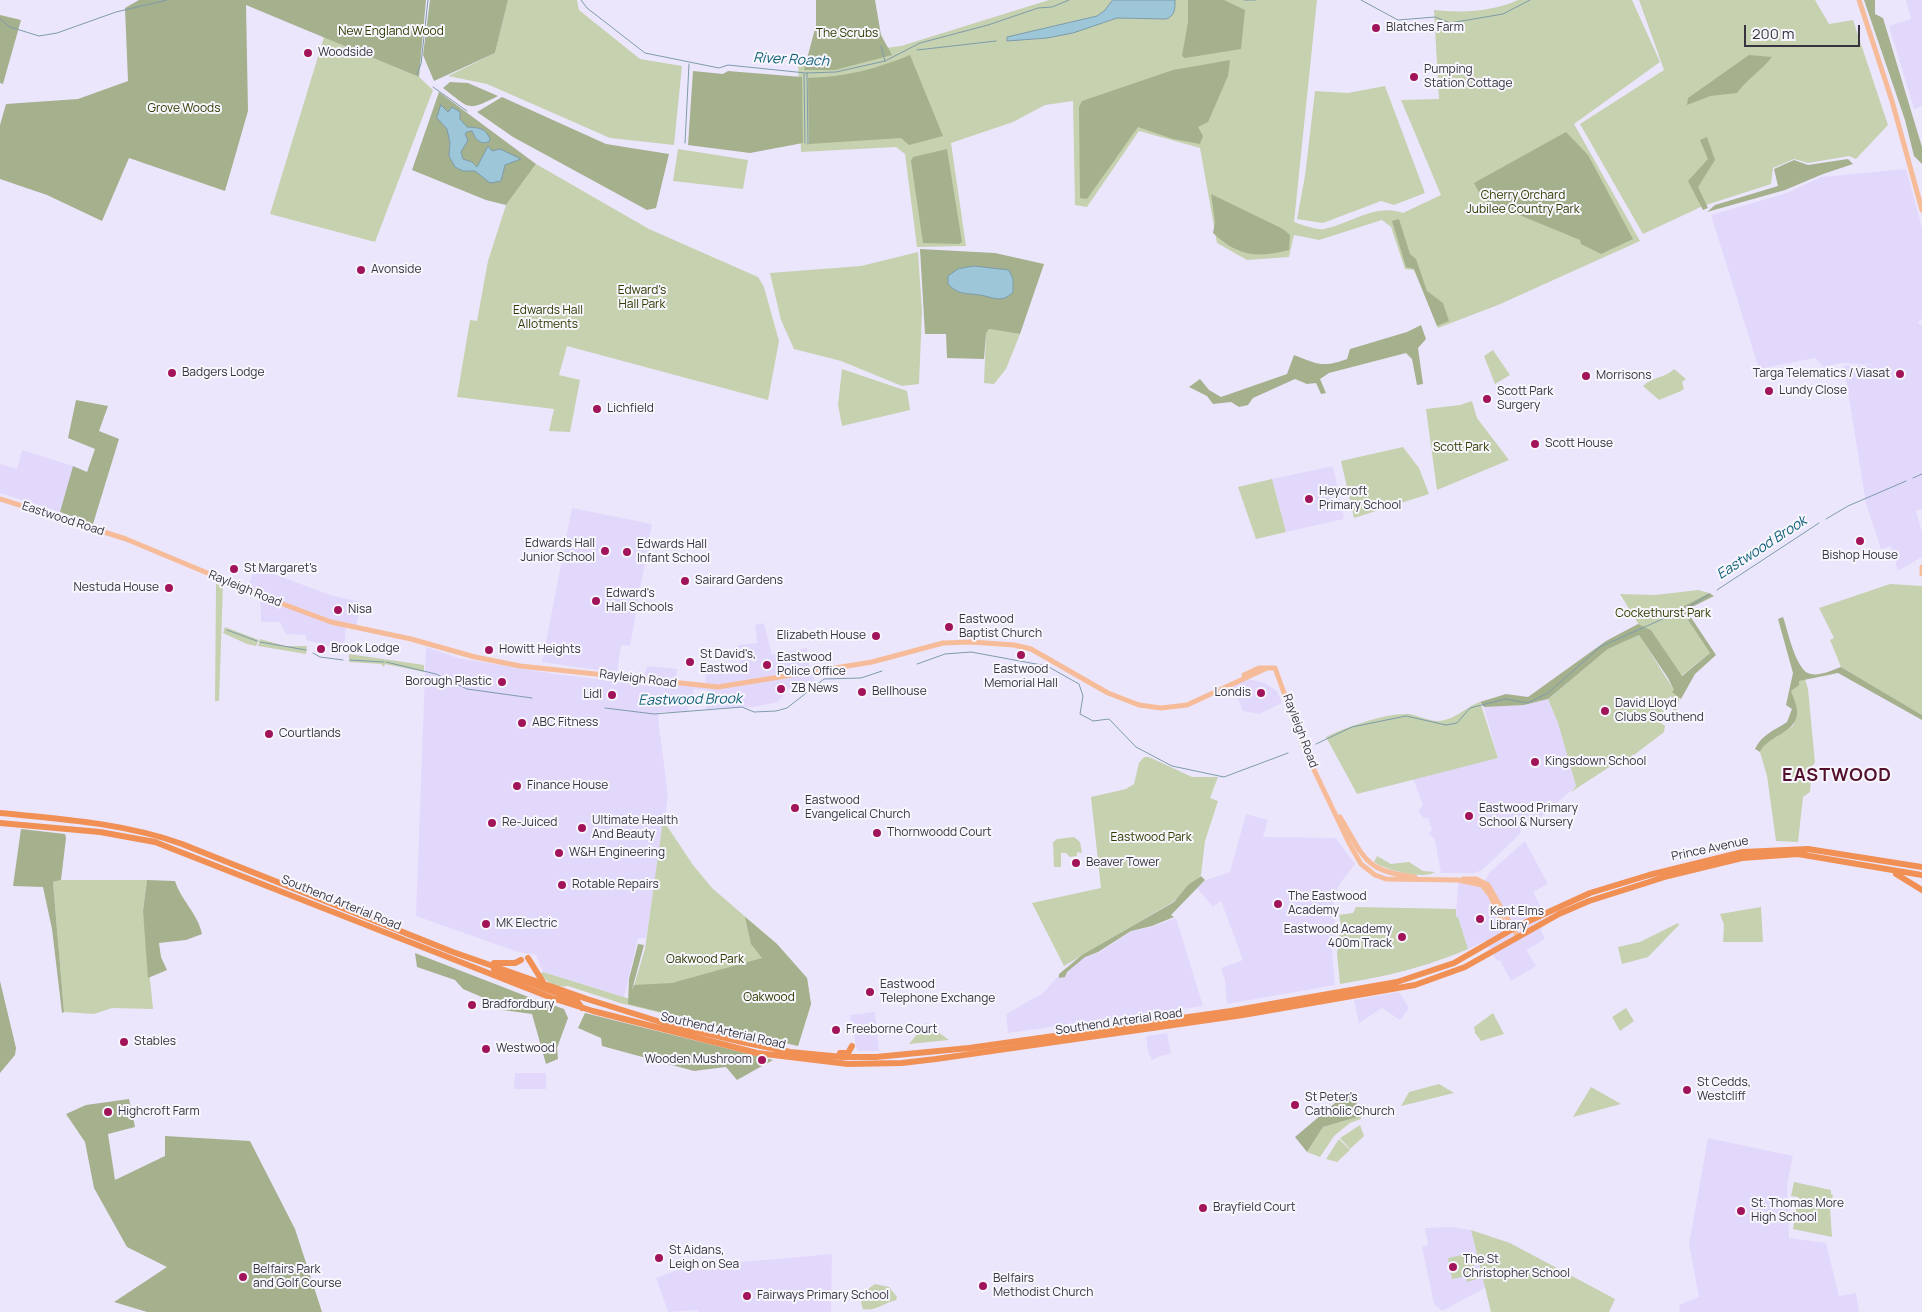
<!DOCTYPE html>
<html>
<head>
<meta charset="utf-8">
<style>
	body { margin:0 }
	#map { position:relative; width:1922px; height:1312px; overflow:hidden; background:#ece6fd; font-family:Manrope,sans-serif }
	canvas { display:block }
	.scale { position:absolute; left:1744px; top:25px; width:116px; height:22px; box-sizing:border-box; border:2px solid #37343f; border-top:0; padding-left:6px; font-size:15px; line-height:18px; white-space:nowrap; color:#37343f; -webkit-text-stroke:4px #f7f6fc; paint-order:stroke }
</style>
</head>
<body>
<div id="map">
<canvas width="1922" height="1312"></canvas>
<div class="scale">200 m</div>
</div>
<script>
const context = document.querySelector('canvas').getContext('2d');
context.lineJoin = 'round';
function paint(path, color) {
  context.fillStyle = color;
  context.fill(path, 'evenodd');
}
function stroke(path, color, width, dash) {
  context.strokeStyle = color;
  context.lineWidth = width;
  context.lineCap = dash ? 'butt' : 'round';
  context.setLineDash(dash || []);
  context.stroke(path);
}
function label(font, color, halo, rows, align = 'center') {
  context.font = font + ' Manrope,sans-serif';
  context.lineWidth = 4;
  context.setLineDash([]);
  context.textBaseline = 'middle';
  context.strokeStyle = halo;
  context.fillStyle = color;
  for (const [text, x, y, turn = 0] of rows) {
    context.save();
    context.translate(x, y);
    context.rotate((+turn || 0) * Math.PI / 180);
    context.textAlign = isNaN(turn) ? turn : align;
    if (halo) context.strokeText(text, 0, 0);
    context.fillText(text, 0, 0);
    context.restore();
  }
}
paint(new Path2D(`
	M1906,0H1922V106L1914,109L1889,26L1911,19Z
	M1906,169L1922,228V318L1918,323L1922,326V509L1916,511L1922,532V557L1898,571L1891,546L1881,549L1866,504L1844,366L1878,365L1843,363L1823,367L1815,358L1759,369L1711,215L1787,193L1821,177Z
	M22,450L73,466L60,512L0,493V464L17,469Z
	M1333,466L1344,519L1286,532L1272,479Z
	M572,508L652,524L630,646L621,645L617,673L542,662Z
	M255,567L333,596L361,602L356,627L346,625L344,650L306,640V635L286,634L280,622H261L260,594L247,589Z
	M764,623L772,655L807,648L810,668L816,682L806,692L790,687L778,702L752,707L706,709L708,690L694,689L687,712H659L658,718L668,796L646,938H638L624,997L543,972L536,955L518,952L416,916L426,647L458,658L549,673L659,687L644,676L647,666L677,669L676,680L705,683L706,669L740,667L738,645L757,643L755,625Z
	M1248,679L1265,683L1277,691L1282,703L1259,714L1243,711L1233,686Z
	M1548,699L1558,723L1576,786L1532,825L1520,828L1521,833L1482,870L1475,873H1441L1435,840L1429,833L1432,830L1428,818H1424L1419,813L1420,808L1423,805L1413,779L1498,758L1484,707L1524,705Z
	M1246,814L1268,820L1263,837L1336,838L1355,864L1339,885L1332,908L1336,925L1332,952L1335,985L1227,1004L1225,980L1221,968L1243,960L1221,901L1213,907L1197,888L1206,880L1230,872Z
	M1525,841L1548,884L1533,892L1542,910L1541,930L1545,939L1526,950L1536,966L1511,981L1500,960L1497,961L1485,941L1468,949L1458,917H1456L1458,883V880L1482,885L1491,871Z
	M1176,918L1203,1006L1008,1033L1006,1014L1043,993L1061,973L1084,955L1098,953L1132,931L1152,927Z
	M1399,992L1409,1008L1400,1020L1382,1008L1359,1023L1354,1000Z
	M875,1012L879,1051H857L850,1015Z
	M1167,1033L1171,1054L1160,1056L1152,1060L1148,1052L1146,1036Z
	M515,1073H546V1089H514Z
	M1708,1138L1793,1156L1787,1185L1789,1238L1826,1243L1839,1296L1856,1293L1859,1312H1680L1679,1305L1699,1297L1689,1244Z
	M1452,1227L1471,1230L1485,1288L1442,1311L1434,1304L1422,1247L1428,1245L1425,1228Z
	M832,1254L831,1312H698L697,1310L668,1312L656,1278L686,1267Z`), '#e2d8fc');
paint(new Path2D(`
	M508,0H577L579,10L640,59L682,66L674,145L610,138L487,84L448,76L495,53Z
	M1049,0H1317L1294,222C1302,225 1316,230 1324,229C1350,224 1376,203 1403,213L1441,195L1401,100L1439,99L1434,10C1462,13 1492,12 1518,0H1632L1660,62L1574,124L1640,241L1498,305L1438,328L1414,270L1405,269L1391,227L1382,220L1319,240L1294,235L1289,257L1247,260L1217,243L1200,148L1139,131L1087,207L1075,205L1073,101L1045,105L1013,122L951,143L966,246L917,247L905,154L896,147L801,152L798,59L901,46Z
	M1639,0H1815L1829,24L1853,20L1888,125L1856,159L1849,156L1808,163L1794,159L1773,168L1771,184L1703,206L1643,234L1580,124L1664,70Z
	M324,37L419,77L433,90L375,242L270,214Z
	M1385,86L1425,193L1394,205L1381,201L1323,223L1297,219L1305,176L1315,91L1348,93Z
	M678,149L748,160L743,189L673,181Z
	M536,164L649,229L758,277L764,287L779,341L768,400L567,346L559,375L580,380L570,432L549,431L554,409L457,397L470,320L477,321L488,261L506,205Z
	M918,252L922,311L919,384L902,386L841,361L794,349L781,320L770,273L861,266Z
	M989,329L1020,334L1006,369L994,384L984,383L986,334Z
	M1493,350L1510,375L1495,384L1484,356Z
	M842,369L907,391L910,410L842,426L838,405Z
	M1674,369L1686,379L1682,382L1684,389L1681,391L1659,400L1643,386C1652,377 1665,378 1674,369Z
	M1472,401L1477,418L1509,460L1437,490L1426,409L1460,405Z
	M1403,447L1419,468L1429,494L1354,518L1341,461Z
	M1272,479L1286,532L1256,539L1238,487Z
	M216,584L223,586L219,701H215Z
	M1890,584L1922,586V715L1841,667L1830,640L1834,638L1819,608Z
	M1698,590L1709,593L1682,607L1684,614L1710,653L1681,676L1651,630L1639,625L1620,594L1655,595Z
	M225,627L259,640L256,646L247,644L223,633Z
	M1639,635C1648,647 1672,690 1680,696L1675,718L1670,721L1664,718L1667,713L1670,714L1678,701L1670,696L1661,709L1664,711L1661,715H1656L1654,718L1665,726L1664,732L1634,755L1632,754L1633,757L1620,764H1614L1571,792L1576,786L1558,723L1548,699L1608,649Z
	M260,639L286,646H307L306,654L258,646Z
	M349,654L424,665V672L385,664L384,667L381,664L349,662Z
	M1805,679L1808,689L1815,763L1812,766L1810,792L1803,797L1798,842L1776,841L1767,776L1760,752L1764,745L1793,726L1797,713L1791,691L1799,681Z
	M1480,702L1498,758L1357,794L1326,737C1346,727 1385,713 1408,714C1418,715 1428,721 1438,721C1456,720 1465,707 1480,702Z
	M1144,757H1149L1192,777H1218L1210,798L1218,801L1205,841L1201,875L1173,902L1064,966L1032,903L1101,888L1091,797L1126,789L1134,784L1139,763Z
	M663,820L693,865L712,888L777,944L807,978L811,1004L798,1046L620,1003L568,986C556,988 548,983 540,974L543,972L630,999L645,949Z
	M1074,837L1080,842L1082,853L1077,852V856L1070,857L1066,853H1061V867H1054L1053,842L1057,839Z
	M1377,856L1391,864L1409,862L1423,871L1435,872C1424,880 1385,870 1374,862Z
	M61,880H147L143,911L153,1009L112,1008L94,1014L64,1012L53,882Z
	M1356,907L1456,909V917H1458L1468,949C1423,968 1388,976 1340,984L1337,954L1341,925L1339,915L1353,913Z
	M1761,907L1763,942H1723L1724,925L1720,914Z
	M1678,923L1679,925L1648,957L1622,964L1618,947L1640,942Z
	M1626,1008L1634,1021L1620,1031L1612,1017Z
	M1493,1013L1504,1034L1481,1041L1475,1033L1474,1027Z
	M926,1023L949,1040L909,1044Z
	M1439,1084L1454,1093L1401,1106L1409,1092Z
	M1591,1087L1621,1104L1573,1117Z
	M1361,1116V1119L1350,1123L1334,1136L1320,1157L1307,1152L1323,1127Z
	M1360,1125L1364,1136L1350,1149L1340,1138Z
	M1339,1139L1350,1150L1337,1162L1326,1159Z
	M1794,1182L1831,1190V1194L1833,1195L1830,1208L1832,1237L1793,1229L1798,1197L1791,1196Z
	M1471,1230L1510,1243L1615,1299L1609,1312H1491Z
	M1471,1253L1477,1279L1467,1282L1464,1270L1462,1271L1463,1277L1452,1279L1448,1258Z
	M875,1284L889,1287L897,1297L896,1300C884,1303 874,1312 863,1309C858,1296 865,1291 875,1284Z`), '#c6d1af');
paint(new Path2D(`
	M139,0H426L419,77L246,5L248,111L225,191L129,158L102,221L47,195L0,179V125L6,104L78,99L128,81L125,8Z
	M430,0H508L495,53L434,81L423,55Z
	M816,0H875L881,35L892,55L835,70H804L816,25Z
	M1188,0H1224L1245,10L1241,49L1185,58L1182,56L1188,22Z
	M1864,0H1875V14L1883,18L1922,147V164L1914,156L1905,120Z
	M0,15L21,20L3,84L0,83Z
	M910,55L943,136L909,145L901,138L809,144L808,78C844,77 877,69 910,55Z
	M1749,55L1772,57C1761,71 1748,78 1737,93L1710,96L1687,105L1688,98Z
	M1230,60L1228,76L1208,122L1198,127L1203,136L1200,144L1173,139L1138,127L1087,199L1080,198L1079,107L1082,101L1173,70Z
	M693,71L723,74L728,71L802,77L803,143L750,153L688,145Z
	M450,82L468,83L498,96C466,112 471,109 443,88Z
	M439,92L536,164L506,205L486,200L412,170Z
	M502,97L606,144L669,154L656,208L647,210L513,137L477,112Z
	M1566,132L1588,155L1633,239L1601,254L1581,244L1580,240L1483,200L1474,183Z
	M1707,137L1715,160L1698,187L1708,208L1703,210L1688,181L1708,159L1700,140Z
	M947,149L962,242L959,244L923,243L911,161L913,157Z
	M1848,159L1853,164L1823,174L1785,190L1707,212L1715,205L1778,186L1774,169L1794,160L1808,165Z
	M1211,194L1283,229L1290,235L1289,250C1257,258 1239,257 1213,233L1215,222Z
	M1399,219L1410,254L1416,259L1427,291L1443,303L1449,321L1437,326L1414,269L1406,267L1392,221Z
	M920,249L995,253L1044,264L1020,334L989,329L986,334L984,359L947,358L946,334H925Z
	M1421,325L1426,339L1418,348L1423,384L1417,385L1412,359L1406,353L1329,373L1320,379L1326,393L1321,394L1316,383L1307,384L1295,379L1253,398L1248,405L1239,407L1231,402L1213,404L1207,396L1189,387L1200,379L1209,390L1221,397L1287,374L1294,355C1317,364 1323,368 1347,359L1350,349L1407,332Z
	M76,400L108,406L99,431L119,439L93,524L60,512L73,466L87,472L95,449L68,438Z
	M1709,593L1714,596L1686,610L1716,655L1695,674L1681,699L1672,692L1674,690L1668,678L1639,635L1608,649L1548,699L1524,705L1484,707L1480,702L1506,694L1528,697L1606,641L1638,624L1651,630L1682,676L1710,653L1684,614L1682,607Z
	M1783,617C1787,627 1796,673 1811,674C1821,676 1832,670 1841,667L1922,715V720L1838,673L1799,681V685L1791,691C1793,697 1798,707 1797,714C1795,734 1767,736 1760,752L1755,749C1761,735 1775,730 1787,722L1792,709L1786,705L1793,673L1778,619Z
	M21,829L65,834L66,838L61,880L53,882L64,1012L62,1013L52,929L43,887L13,886Z
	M1201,876L1205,880L1171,915L1174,917L1152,926L1131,931L1098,952L1085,957L1067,972L1065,977L1059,978V974L1082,955L1174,902L1188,885Z
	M147,880L175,881C181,900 198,914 202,934L186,940L159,943L161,957L167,970L148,978L143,911Z
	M745,917L777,944L807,978L811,1004L798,1046L628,1004L629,979L638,944L644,945L632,990L634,985L672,983L762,958L751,944Z
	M415,953L526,996L564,1009L568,1018L557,1048L558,1059L546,1064L532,1014L488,1008L484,998L463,989L455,980L417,967Z
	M0,981L16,1048L15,1055L0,1073Z
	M585,1013L773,1060L737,1080L726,1067L694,1071L602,1046L601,1038L578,1028Z
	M1348,1092L1356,1102L1361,1116L1323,1127L1307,1152L1295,1137Z
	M129,1099L135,1127L108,1134L115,1180L165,1156V1136L250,1141L295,1229L322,1312H147L114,1302L167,1267L127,1247L94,1188L85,1142L66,1114L86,1105Z`), '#a5b08d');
const water = new Path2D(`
	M1113,0H1175C1175,9 1175,16 1166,19L1117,18L1073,33L1047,38L1007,41V37L1097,16L1104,11Z
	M441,105L448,112L452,107L460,112V119L467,127C478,128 485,127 490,139L489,142L482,143L476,139L472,131L467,132L465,134L468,140L461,152L463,159L472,162L477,167L488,146L492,151L500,149L521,159L505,165L501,181L490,183L475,171H463L455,167L449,156L450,143L447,129L437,118Z
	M974,266L1009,270L1013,279V292C1002,304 993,297 980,295C966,293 958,295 948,284V276L958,269Z`);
paint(water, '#9dc7d8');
stroke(water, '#7e9baa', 1);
stroke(new Path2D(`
	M581,0L587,8L645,53L719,68L728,65L806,73L836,72L885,61L920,43L988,25L1038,8L1052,7L1069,0
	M1244,0H1256
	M1361,0L1398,20L1435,17L1450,23L1503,14L1530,0
	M0,19L10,27L39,36L57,33L116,12L167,0
	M881,46L885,61
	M917,50L996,41
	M807,73L808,144
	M417,74L421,64L428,0
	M804,74L805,143
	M433,87L467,111
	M685,143L689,64
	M1913,478L1922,474
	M1826,519L1848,506L1906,481
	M1717,590L1819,523
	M227,630L257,641
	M260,642L306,650
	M313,653L320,657L343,660
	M350,660L384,662
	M386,662L436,674L467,689L532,698
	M917,664L945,654L971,652L1047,666L1079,684L1083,696L1080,714L1093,721L1109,719L1136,747L1172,766L1224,777L1288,753
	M605,708L654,714L742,707L754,712L776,711L787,708L824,679L861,678L882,671
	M1316,744L1352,727L1406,716L1446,725L1457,723L1470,708L1505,699L1528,703L1548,693L1600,647L1687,608L1710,594`), '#7e9baa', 1);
stroke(new Path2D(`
	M1859,0L1892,101L1922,210
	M0,499L126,539L272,600L331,622L411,639L475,657L520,666L718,687L872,662L943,643L971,642L1014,645L1031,649L1108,693L1139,705L1161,708L1187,705L1267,668
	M1922,567V574
	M1244,675L1259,668H1275L1305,751L1349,843L1361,864L1375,875L1386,879L1458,880L1482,885L1490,895L1507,932
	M1340,817C1365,858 1363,871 1415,877
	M1463,879H1476L1488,885L1518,937`), '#f6bc99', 5);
stroke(new Path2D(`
	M0,813C61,819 124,823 182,844L453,952L587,999L667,1024L742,1042L790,1052L843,1057H876L969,1048L1231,1011L1397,982L1454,963L1518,926L1590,893L1649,875L1743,852L1808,849L1922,867
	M0,823L100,832L155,842L552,998L593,1011L757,1053L848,1064L902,1063L936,1059L1243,1015L1415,985L1465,967L1559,914L1589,901L1668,876L1742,858L1798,854L1922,875
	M1896,874L1922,890
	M528,958L543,982
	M494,963H515L521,960
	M494,969L577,1001L582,1008
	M840,1053H848L852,1046`), '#f09055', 6);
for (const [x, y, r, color] of [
	[1376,28,5,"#a2145a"],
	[308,53,5,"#a2145a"],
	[1414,77,5,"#a2145a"],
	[361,270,5,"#a2145a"],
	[172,373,5,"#a2145a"],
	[1900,374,5,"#a2145a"],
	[1586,376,5,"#a2145a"],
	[1769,391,5,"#a2145a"],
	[1487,399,5,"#a2145a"],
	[597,409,5,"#a2145a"],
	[1535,444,5,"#a2145a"],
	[1309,499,5,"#a2145a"],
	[1860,541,5,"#a2145a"],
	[605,551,5,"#a2145a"],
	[627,552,5,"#a2145a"],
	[234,569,5,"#a2145a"],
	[685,581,5,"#a2145a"],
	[169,588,5,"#a2145a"],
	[596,601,5,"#a2145a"],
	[338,610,5,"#a2145a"],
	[949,627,5,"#a2145a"],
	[876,636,5,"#a2145a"],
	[321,649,5,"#a2145a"],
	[489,650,5,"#a2145a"],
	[1021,655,5,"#a2145a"],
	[690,662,5,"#a2145a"],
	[767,665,5,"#a2145a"],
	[502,682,5,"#a2145a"],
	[781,689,5,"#a2145a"],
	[862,692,5,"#a2145a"],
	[1261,693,5,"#a2145a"],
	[612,695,5,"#a2145a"],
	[1605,711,5,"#a2145a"],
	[522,723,5,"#a2145a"],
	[269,734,5,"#a2145a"],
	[1535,762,5,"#a2145a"],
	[517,786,5,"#a2145a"],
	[795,808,5,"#a2145a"],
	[1469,816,5,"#a2145a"],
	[492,823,5,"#a2145a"],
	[582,828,5,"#a2145a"],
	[877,833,5,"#a2145a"],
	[559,853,5,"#a2145a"],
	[1076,863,5,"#a2145a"],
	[562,885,5,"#a2145a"],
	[1278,904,5,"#a2145a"],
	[1480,919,5,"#a2145a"],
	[486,924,5,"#a2145a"],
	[1402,937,5,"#a2145a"],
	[870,992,5,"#a2145a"],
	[472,1005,5,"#a2145a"],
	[836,1030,5,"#a2145a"],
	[124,1042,5,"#a2145a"],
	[486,1049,5,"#a2145a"],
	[762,1060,5,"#a2145a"],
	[1687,1090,5,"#a2145a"],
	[1295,1105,5,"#a2145a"],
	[108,1112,5,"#a2145a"],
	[1203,1208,5,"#a2145a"],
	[1741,1211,5,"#a2145a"],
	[659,1258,5,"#a2145a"],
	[1453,1267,5,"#a2145a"],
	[243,1277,5,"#a2145a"],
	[983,1286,5,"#a2145a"],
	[747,1296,5,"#a2145a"]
]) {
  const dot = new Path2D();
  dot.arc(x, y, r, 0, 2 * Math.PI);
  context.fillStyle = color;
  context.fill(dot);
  stroke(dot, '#f7f6fc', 2);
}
label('12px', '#37343f', '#f7f6fc', [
	["Blatches Farm",1386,28],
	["Woodside",318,53],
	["Pumping",1424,70],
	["Station Cottage",1424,84],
	["Avonside",371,270],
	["Badgers Lodge",182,373],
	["Targa Telematics / Viasat",1890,374,"right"],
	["Morrisons",1596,376],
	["Lundy Close",1779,391],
	["Scott Park",1497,392],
	["Surgery",1497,406],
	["Lichfield",607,409],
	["Scott House",1545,444],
	["Heycroft",1319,492],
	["Primary School",1319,506],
	["Edwards Hall",595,544,"right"],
	["Junior School",595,558,"right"],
	["Edwards Hall",637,545],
	["Infant School",637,559],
	["Bishop House",1860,556,"center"],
	["St Margaret's",244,569],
	["Sairard Gardens",695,581],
	["Nestuda House",159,588,"right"],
	["Edward's",606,594],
	["Hall Schools",606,608],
	["Nisa",348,610],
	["Eastwood",959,620],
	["Baptist Church",959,634],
	["Elizabeth House",866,636,"right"],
	["Brook Lodge",331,649],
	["Howitt Heights",499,650],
	["St David's,",700,655],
	["Eastwod",700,669],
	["Eastwood",777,658],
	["Police Office",777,672],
	["Eastwood",1021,670,"center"],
	["Memorial Hall",1021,684,"center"],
	["Borough Plastic",492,682,"right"],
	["ZB News",791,689],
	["Bellhouse",872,692],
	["Londis",1251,693,"right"],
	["Lidl",602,695,"right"],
	["David Lloyd",1615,704],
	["Clubs Southend",1615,718],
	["ABC Fitness",532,723],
	["Courtlands",279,734],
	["Kingsdown School",1545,762],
	["Finance House",527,786],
	["Eastwood",805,801],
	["Evangelical Church",805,815],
	["Eastwood Primary",1479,809],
	["School & Nursery",1479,823],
	["Ultimate Health",592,821],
	["And Beauty",592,835],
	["Re-Juiced",502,823],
	["Thornwoodd Court",887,833],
	["W&H Engineering",569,853],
	["Beaver Tower",1086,863],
	["Rotable Repairs",572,885],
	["The Eastwood",1288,897],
	["Academy",1288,911],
	["Kent Elms",1490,912],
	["Library",1490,926],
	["MK Electric",496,924],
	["Eastwood Academy",1392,930,"right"],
	["400m Track",1392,944,"right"],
	["Eastwood",880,985],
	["Telephone Exchange",880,999],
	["Bradfordbury",482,1005],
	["Freeborne Court",846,1030],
	["Stables",134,1042],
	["Westwood",496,1049],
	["Wooden Mushroom",752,1060,"right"],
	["St Cedds,",1697,1083],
	["Westcliff",1697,1097],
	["St Peter's",1305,1098],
	["Catholic Church",1305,1112],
	["Highcroft Farm",118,1112],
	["St. Thomas More",1751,1204],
	["High School",1751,1218],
	["Brayfield Court",1213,1208],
	["St Aidans,",669,1251],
	["Leigh on Sea",669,1265],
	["The St",1463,1260],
	["Christopher School",1463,1274],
	["Belfairs Park",253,1270],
	["and Golf Course",253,1284],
	["Belfairs",993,1279],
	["Methodist Church",993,1293],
	["Fairways Primary School",757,1296]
], 'left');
label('12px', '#2f3b00', '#f7f6fc', [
	["New England Wood",391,32],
	["The Scrubs",847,34],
	["Grove Woods",184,109],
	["Cherry Orchard",1523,196],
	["Jubilee Country Park",1523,210],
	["Edward's",642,291],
	["Hall Park",642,305],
	["Edwards Hall",548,311],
	["Allotments",548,325],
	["Scott Park",1461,448],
	["Cockethurst Park",1663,614],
	["Eastwood Park",1151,838],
	["Oakwood Park",705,960],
	["Oakwood",769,998]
]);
label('12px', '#37343f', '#f7f6fc', [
	["Eastwood Road",63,519,18],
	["Rayleigh Road",245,589,22],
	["Rayleigh Road",638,679,7],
	["Rayleigh Road",1300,731,69],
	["Prince Avenue",1710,849,-12],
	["Southend Arterial Road",341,903,22],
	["Southend Arterial Road",1119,1022,-8],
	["Southend Arterial Road",723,1031,13]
]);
label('italic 14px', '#126179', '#f7f6fc', [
	["River Roach",791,60,3],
	["Eastwood Brook",1762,548,-33],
	["Eastwood Brook",690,700,-1]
]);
context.letterSpacing = '1px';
label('bold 18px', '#52102d', '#f7f6fc', [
	["EASTWOOD",1837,776]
]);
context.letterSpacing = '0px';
</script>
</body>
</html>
